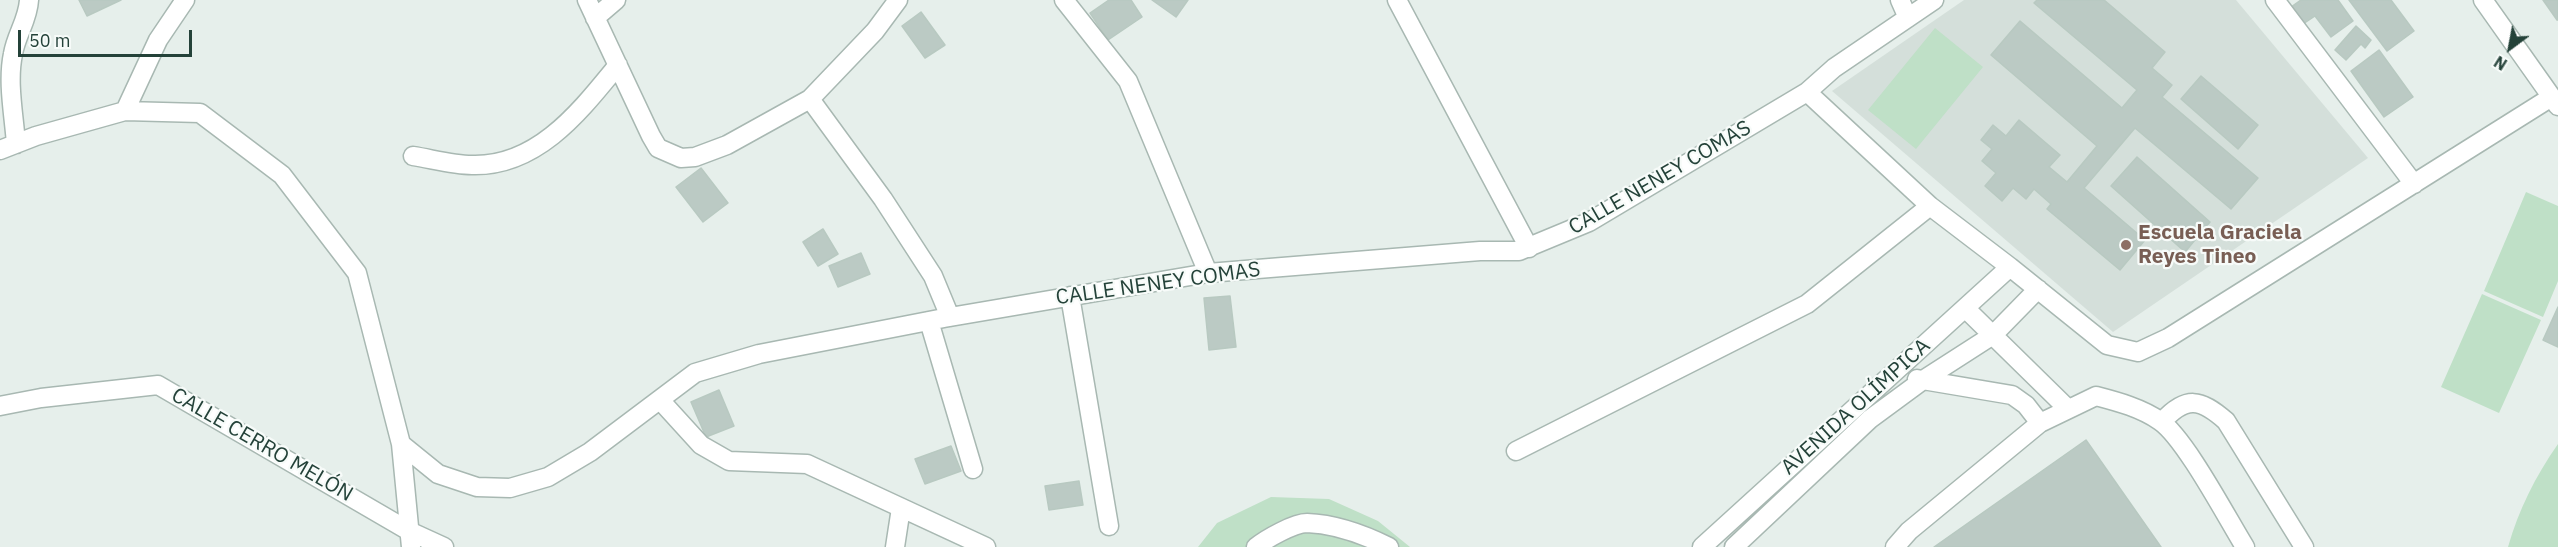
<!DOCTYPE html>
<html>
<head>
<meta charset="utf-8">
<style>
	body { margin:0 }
	#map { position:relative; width:2558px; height:547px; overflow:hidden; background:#e6efeb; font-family:"IBM Plex Sans",sans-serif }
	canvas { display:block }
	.north { position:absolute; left:2480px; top:18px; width:60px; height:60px; -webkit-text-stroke:4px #f7fbf9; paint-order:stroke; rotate:212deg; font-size:16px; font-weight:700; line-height:24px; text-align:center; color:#244239 }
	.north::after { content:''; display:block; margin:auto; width:21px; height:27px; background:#244239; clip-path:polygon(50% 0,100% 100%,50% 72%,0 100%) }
	.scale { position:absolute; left:18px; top:30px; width:174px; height:27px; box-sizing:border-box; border:3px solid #244239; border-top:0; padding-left:8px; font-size:18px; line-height:21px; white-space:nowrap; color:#244239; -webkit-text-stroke:4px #f7fbf9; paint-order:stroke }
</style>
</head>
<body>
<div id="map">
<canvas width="2558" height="547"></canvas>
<div class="north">N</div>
<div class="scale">50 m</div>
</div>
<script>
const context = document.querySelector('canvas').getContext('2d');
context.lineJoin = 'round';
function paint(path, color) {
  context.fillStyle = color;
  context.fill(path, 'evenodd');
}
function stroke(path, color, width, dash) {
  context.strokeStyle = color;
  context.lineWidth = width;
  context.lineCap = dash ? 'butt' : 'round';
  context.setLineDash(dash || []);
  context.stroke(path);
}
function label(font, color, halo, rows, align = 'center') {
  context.font = font + ' "IBM Plex Sans",sans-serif';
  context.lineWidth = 4.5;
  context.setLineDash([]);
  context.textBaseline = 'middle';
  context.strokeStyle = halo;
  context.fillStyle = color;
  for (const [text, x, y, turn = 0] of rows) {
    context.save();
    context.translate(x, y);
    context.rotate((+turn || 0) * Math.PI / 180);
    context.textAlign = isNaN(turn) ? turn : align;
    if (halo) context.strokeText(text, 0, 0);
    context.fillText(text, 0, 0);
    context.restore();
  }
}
paint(new Path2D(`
	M1964,0H2236L2368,158L2113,332L1832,91Z`), '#d4dfda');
paint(new Path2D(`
	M1935,28L1983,67L1916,149L1868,110Z
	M2526,192L2558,206V281L2543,317L2484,291Z
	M2482,294L2541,320L2499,413L2441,387Z
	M2558,444V547H2508C2519,509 2535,477 2558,444Z
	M1271,497L1329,499L1378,521L1410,547H1198L1217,523Z`), '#bfe0c7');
const building = new Path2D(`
	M79,0H121L87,16Z
	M1109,0H1131L1142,17L1108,40L1090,13Z
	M1152,0H1188L1176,17Z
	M2037,0H2104L2165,52L2152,68L2172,85L2162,97L2258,178L2231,209L2135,128L2084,188L2145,240L2120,270L2047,209L2051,204L2034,189L2026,199L2013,188L2002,201L1985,186L1996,173L1982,161L1992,149L1981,140L1993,125L2006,136L2019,120L2060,155L2049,167L2067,182L2097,146L1991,55L2020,21L2122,108L2137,90L2034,3Z
	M2301,0H2338L2353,21L2331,37L2315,16L2303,24L2291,7Z
	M2349,0H2391L2414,31L2387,51Z
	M2543,0H2558V20H2557Z
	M921,12L945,45L925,58L902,26Z
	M2356,26L2371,40L2365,48L2361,44L2346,60L2335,50Z
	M2379,50L2413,97L2384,117L2351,71Z
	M2201,76L2258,125L2238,149L2181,99Z
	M2137,157L2210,222L2185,252L2111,186Z
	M701,168L728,203L703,222L676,187Z
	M823,229L838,254L818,266L803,242Z
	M861,253L870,274L838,287L829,266Z
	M1230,296L1236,347L1209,350L1204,298Z
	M2558,307V347L2543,340Z
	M719,390L734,426L706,437L691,402Z
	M2086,440L2161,547H1934Z
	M951,446L961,471L925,484L915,459Z
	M1079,481L1083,505L1049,510L1045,486Z`);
paint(building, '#bbcac4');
stroke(building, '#b8c9c1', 1.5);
const minor = new Path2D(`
	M587,0L651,136L658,148L681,158L695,157L727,145L810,99L875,31L898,0
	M1064,0L1128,81L1208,273
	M1397,0L1529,248
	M1900,0L1908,18
	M2275,0L2414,184
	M2483,0L2558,106
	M595,18L616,0
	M1807,92L1930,206L2010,267L2107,345L2138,352L2168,338L2550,98
	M810,99L883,199L933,276L950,317
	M125,111L158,40L185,0
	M16,144C14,115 7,82 13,54C16,35 28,20 29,0
	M0,150L36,136L125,111L200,113L282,175L357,273L401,444L411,547
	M413,156C432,159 453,165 472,165C538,167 581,110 618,65
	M1070,296L1109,526
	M1965,308L2068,409
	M929,321L973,469
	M1917,379L2012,395L2026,405L2040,423
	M660,400L701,445L729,461L807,464L986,547
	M0,406L41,398L158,385L409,531L444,547
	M2162,422C2186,395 2201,399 2226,421L2304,547
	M401,444L438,474L477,487L510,488L548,477L590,452L695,373L759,354L944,318L1208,273L1480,251H1519L1589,222L1807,92L1834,68L1934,0
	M1516,451L1807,304L1930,206
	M895,547L901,508
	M1256,547C1266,539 1294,523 1307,523C1334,524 1365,535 1389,547
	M1702,547L2010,267
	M1734,547L1870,419L1923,380L1993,335L2038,289
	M1895,547L1909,531L2040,423L2096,396C2119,402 2141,408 2160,421C2185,438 2227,518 2245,547`);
stroke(minor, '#a8b8b2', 21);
stroke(minor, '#fff', 18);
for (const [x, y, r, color] of [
	[2126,245,6,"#8d6e63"]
]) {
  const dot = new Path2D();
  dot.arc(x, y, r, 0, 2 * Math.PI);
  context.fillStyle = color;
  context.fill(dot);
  stroke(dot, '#f7fbf9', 2);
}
label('21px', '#244239', '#f7fbf9', [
	["CALLE NENEY COMAS",1660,178,-30],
	["CALLE NENEY COMAS",1158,284,-8],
	["AVENIDA OLÍMPICA",1856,407,-42],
	["CALLE CERRO MELÓN",262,445,30]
]);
label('bold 21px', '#785e54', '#f7fbf9', [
	["Escuela Graciela",2138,233],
	["Reyes Tineo",2138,257]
], 'left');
</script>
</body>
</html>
